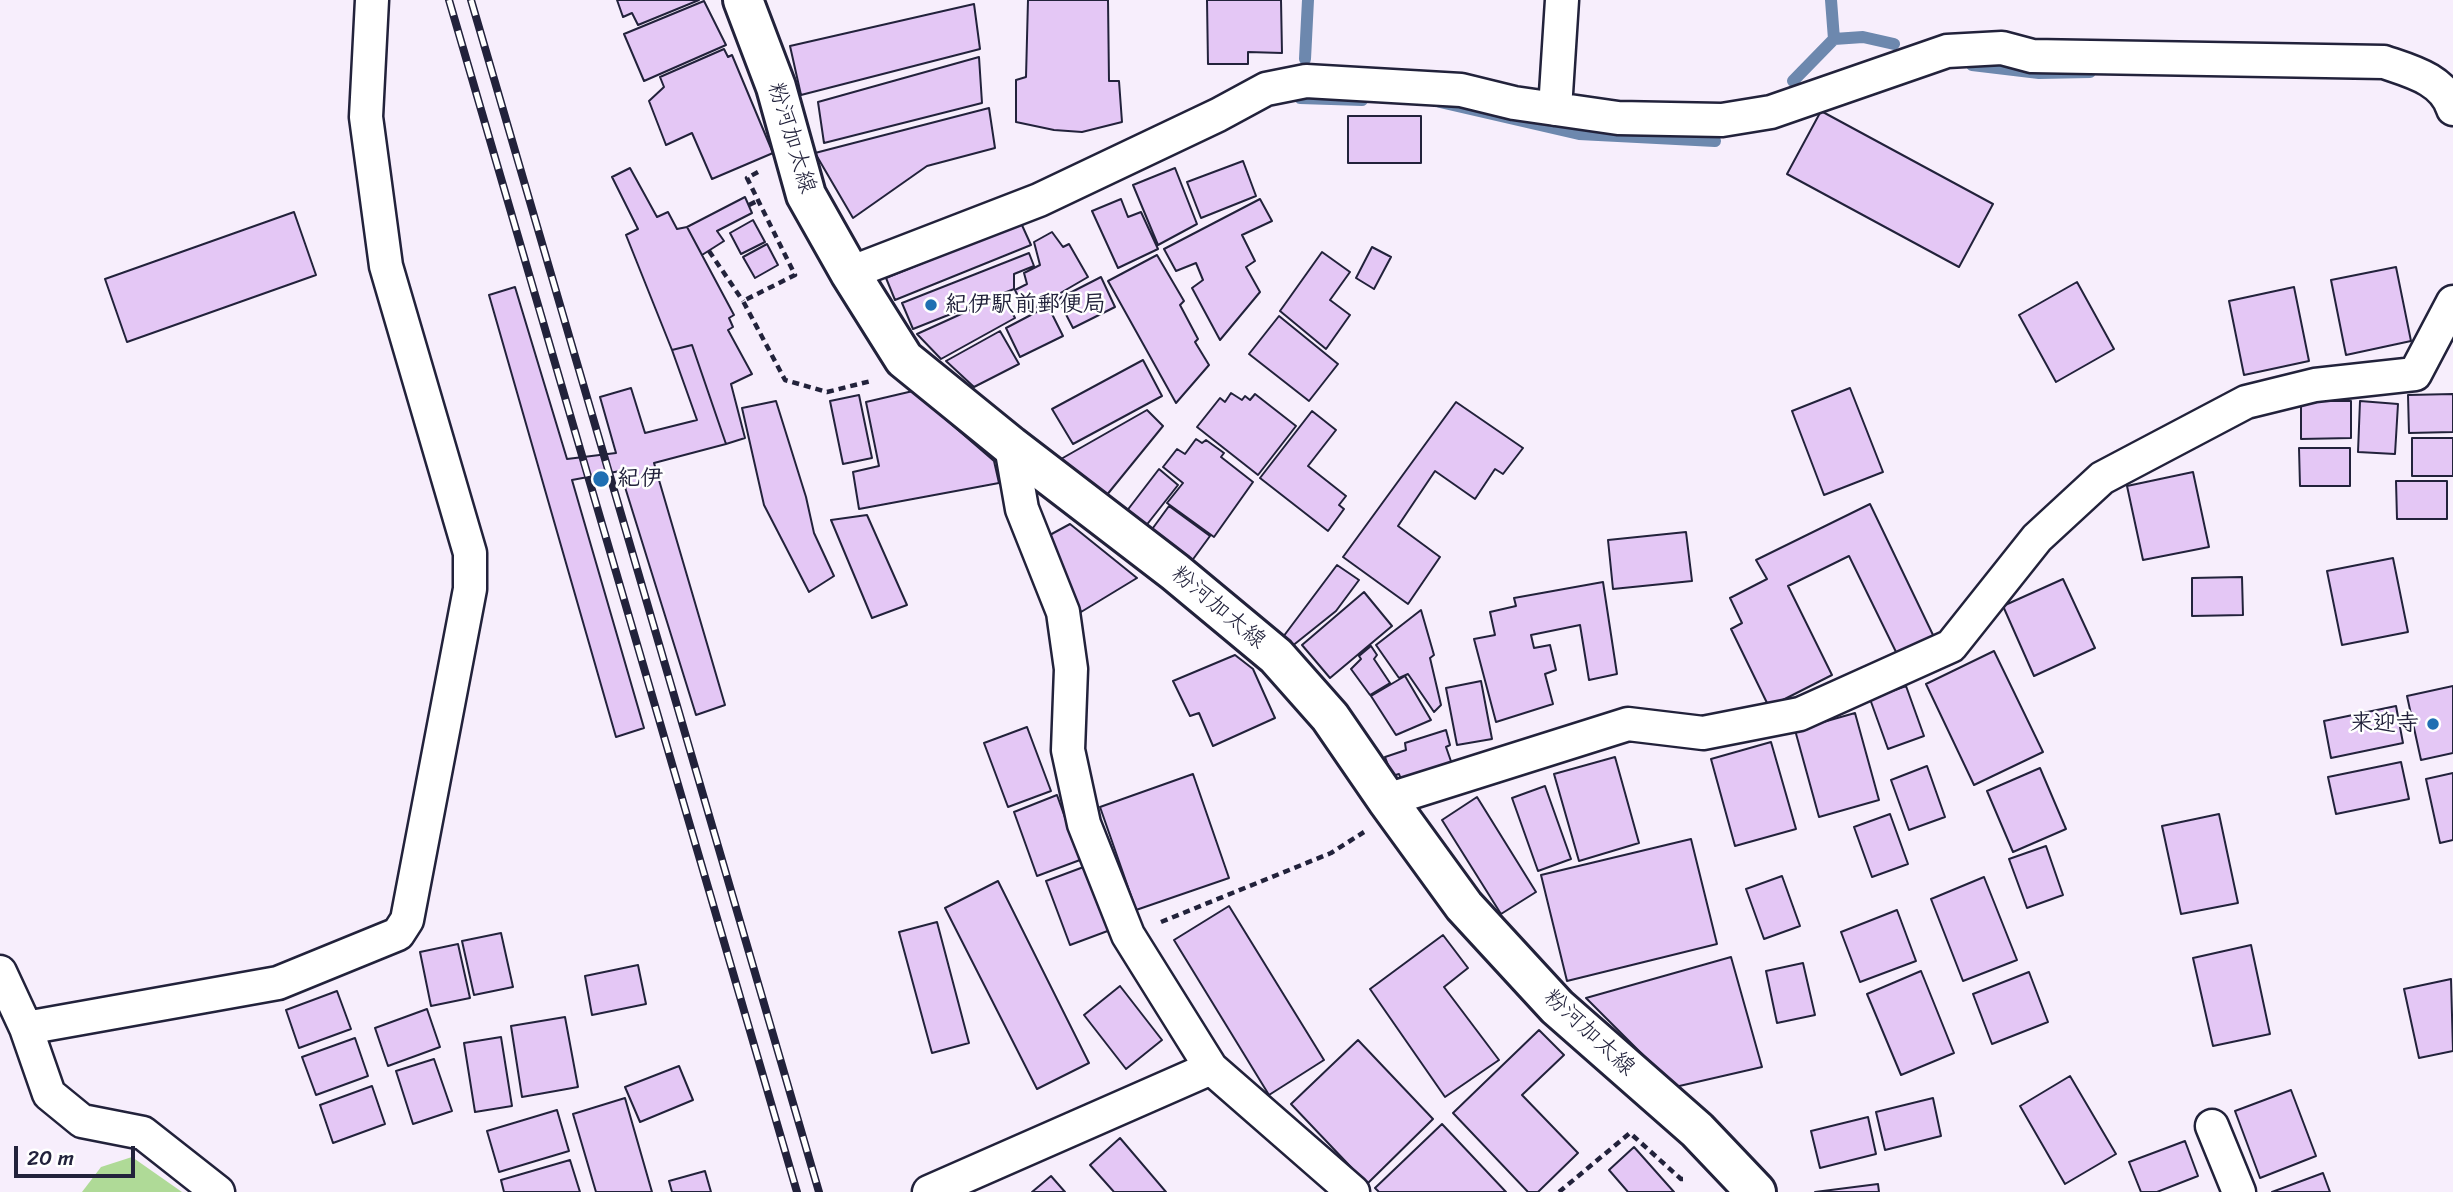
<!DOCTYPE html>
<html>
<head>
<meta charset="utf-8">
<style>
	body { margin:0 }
	#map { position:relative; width:2453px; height:1192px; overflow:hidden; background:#f7eefc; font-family:Sriracha,sans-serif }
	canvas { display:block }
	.scale { position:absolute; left:14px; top:1146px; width:121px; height:32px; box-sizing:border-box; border:4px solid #22223b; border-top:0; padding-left:9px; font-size:21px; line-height:24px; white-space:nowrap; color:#22223b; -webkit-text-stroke:5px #fff; paint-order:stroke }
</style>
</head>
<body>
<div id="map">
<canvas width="2453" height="1192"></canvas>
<div class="scale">20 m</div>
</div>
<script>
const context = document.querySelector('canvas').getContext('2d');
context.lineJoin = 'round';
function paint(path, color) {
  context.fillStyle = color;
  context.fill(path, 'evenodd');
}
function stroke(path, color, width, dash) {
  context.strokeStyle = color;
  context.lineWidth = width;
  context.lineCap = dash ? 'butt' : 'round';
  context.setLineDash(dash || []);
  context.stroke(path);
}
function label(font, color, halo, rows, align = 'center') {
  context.font = font + ' Sriracha,"Klee One",sans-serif';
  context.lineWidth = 5;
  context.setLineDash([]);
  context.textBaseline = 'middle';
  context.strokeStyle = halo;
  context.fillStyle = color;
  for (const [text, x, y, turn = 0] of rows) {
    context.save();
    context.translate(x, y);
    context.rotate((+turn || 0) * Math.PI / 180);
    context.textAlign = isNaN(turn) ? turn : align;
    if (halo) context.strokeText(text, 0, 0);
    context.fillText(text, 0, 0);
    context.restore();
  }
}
paint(new Path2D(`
	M132,1157L182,1192H82L101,1167Z`), '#afda97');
stroke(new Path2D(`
	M1831,0L1834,39L1863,37L1894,44
	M1305,59L1308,0
	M1972,65L2039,73L2090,72
	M1793,81L1834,39
	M1300,98L1362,100
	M1440,102L1579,134L1715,141`), '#6d88ae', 12);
const building = new Path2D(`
	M617,0H699L638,25L632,13L623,17Z
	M1028,0H1108L1109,81H1119L1122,122L1082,132L1054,130L1016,122V80L1026,77Z
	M1207,0H1281L1282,53L1248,52V64H1208Z
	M704,1L726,45L644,81L624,34Z
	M974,4L980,49L801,95L790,46Z
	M724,49L728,57L732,55L773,153L712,179L692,133L666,145L649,101L664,87L660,77Z
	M979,57L982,103L824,143L818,102Z
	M989,108L995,148L927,166L853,218L815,153Z
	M1821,111L1993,204L1959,267L1787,174Z
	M1348,116H1421V163H1348Z
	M1243,161L1256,196L1201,218L1187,182Z
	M630,168L657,217L668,212L677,229L687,227L734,315L729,318L733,327L728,330L752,374L731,384L745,438L726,444L692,345L672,350L626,235L638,229L612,177Z
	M1175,168L1197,224L1158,245L1133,185Z
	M745,197L752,213L717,231L724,241L702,255L687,227Z
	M1121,199L1128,217L1141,212L1158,249L1118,268L1092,211Z
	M1260,199L1272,221L1242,235L1255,261L1246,267L1260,292L1220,340L1192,288L1203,280L1196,263L1176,271L1164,249Z
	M294,212L316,275L127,342L105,279Z
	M753,220L765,242L741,254L730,233Z
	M1021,223L1031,245L895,300L886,278Z
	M1052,232L1063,247L1069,244L1088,277L1026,313L1015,290L1027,284L1024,273L1040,265L1034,242Z
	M767,244L778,265L755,278L743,257Z
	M1372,247L1391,257L1374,289L1356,278Z
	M1322,252L1350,272L1330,300L1350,315L1326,349L1280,311Z
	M1029,253L1034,266L1014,274V289L913,329L902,303Z
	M1157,255L1184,301L1180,305L1198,339L1195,342L1209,365L1176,403L1108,281Z
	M2396,267L2411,341L2346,355L2331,280Z
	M1101,277L1115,307L1073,328L1058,299Z
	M2077,282L2114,349L2056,382L2019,315Z
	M515,287L567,459L616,453L600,397L631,388L645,433L697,420L672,350L692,345L726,444L654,463L725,705L696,715L620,471L572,480L644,728L616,737L489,295Z
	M2294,287L2309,361L2244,375L2229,301Z
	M1003,295L1015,318L941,359L917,334Z
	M1048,306L1063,336L1020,357L1006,328Z
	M1279,316L1338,364L1309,401L1249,354Z
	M1000,331L1019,364L974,387L946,361Z
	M1143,360L1162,396L1073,444L1052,409Z
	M1850,388L1883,472L1824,495L1792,411Z
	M913,391L994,461L999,483L859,509L853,472L879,466L866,402Z
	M1231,393L1242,400L1245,396L1250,400L1255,394L1296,426L1258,475L1197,427L1220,398L1225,402Z
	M2453,394V432L2409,433L2408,395Z
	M859,395L872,458L843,464L830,401Z
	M776,401L806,497L814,533L834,576L809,592L764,505L742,408Z
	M2301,401H2351V438L2301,439Z
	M2360,401L2398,404L2395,454L2358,452Z
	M1456,402L1523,448L1503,474L1495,469L1475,499L1435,471L1398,526L1440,557L1408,604L1343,557Z
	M1147,410L1163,426L1106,496L1061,459Z
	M1312,411L1336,430L1308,466L1346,496L1339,505L1344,509L1328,531L1260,478Z
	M2412,438H2453V476H2412Z
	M1196,439L1202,443L1206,440L1224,453L1221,457L1253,482L1214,537L1167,503L1183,483L1163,467L1177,449L1185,454Z
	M2299,448H2350V486H2300Z
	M1159,469L1178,485L1145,527L1126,512Z
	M2193,472L2209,547L2143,560L2127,486Z
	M2396,481H2447V519H2397Z
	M1870,504L1934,637L1898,656L1849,556L1788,586L1832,675L1769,707L1731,629L1742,623L1730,598L1767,579L1756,560Z
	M1169,506L1210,536L1191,562L1150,532Z
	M867,515L907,605L872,618L831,520Z
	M1070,524L1137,578L1081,612L1048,536Z
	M1686,532L1692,581L1613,589L1608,540Z
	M2393,558L2408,632L2342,645L2327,571Z
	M1337,565L1359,580L1336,611L1291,647L1283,637Z
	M2242,577L2243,615L2192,616V578Z
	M2063,579L2095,648L2034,676L2003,606Z
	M1603,582L1617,674L1589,680L1580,625L1531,635L1534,648L1550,645L1556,670L1545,674L1553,704L1496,722L1474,639L1495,635L1490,612L1516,606L1514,598Z
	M1364,592L1392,626L1330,678L1302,645Z
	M1421,610L1434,655L1430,658L1441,705L1434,712L1408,674L1399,678L1376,645Z
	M1371,646L1377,655L1374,659L1390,683L1370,695L1351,669L1361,659L1359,656Z
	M1994,651L2043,752L1974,785L1926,684Z
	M1235,655L1253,669L1275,718L1213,746L1199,713L1190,716L1173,681Z
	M1405,676L1431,720L1396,735L1371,696Z
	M1481,681L1492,739L1457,745L1446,688Z
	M1906,686L1924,736L1888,749L1870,699Z
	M2453,686V753L2421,760L2407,696Z
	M2396,706L2403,743L2331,758L2324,721Z
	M1855,713L1879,800L1819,817L1795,730Z
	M1027,727L1051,791L1008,807L984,743Z
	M1446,730L1450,745L1446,747L1453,767L1403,784L1399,774L1392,776L1385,757L1406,750L1405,743Z
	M1771,742L1796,829L1735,846L1711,759Z
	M1615,757L1639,843L1579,861L1554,774Z
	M2401,762L2409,799L2336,814L2328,777Z
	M1927,766L1945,817L1909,830L1891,780Z
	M2040,768L2066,829L2013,852L1987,791Z
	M2453,773V840L2440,843L2426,779Z
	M1193,774L1229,878L1136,910L1100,807Z
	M1545,786L1571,859L1538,871L1512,798Z
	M1057,795L1080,860L1037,876L1014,812Z
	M1477,797L1536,892L1501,914L1442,820Z
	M1890,814L1908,864L1872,877L1854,827Z
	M2219,814L2238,903L2181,914L2162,826Z
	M1691,839L1717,944L1567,981L1541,875Z
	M2046,846L2063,895L2027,908L2009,859Z
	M1089,865L1113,929L1070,945L1046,881Z
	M1782,876L1800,926L1764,939L1746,889Z
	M1984,877L2017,960L1963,981L1931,899Z
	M998,881L1089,1063L1037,1089L945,908Z
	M1229,906L1324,1060L1269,1095L1174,940Z
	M1897,910L1916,961L1860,982L1841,932Z
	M937,922L969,1043L932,1053L899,932Z
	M501,933L513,987L474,995L462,941Z
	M1443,935L1468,968L1444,987L1499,1060L1445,1097L1370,989Z
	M458,944L470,998L431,1006L420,952Z
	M2251,945L2270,1034L2213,1046L2193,958Z
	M1731,957L1762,1067L1675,1087L1586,998Z
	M1803,963L1815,1015L1777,1023L1766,971Z
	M638,965L646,1004L592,1015L585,976Z
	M1921,971L1954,1053L1901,1075L1867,994Z
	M2029,972L2048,1022L1992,1044L1973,994Z
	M2451,979L2453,1051L2419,1058L2404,989Z
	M1120,986L1162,1040L1126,1069L1084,1015Z
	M337,991L351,1029L299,1048L286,1010Z
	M427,1009L440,1047L388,1066L375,1028Z
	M565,1017L578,1087L522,1097L511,1026Z
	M1539,1030L1564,1055L1522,1095L1578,1153L1538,1192H1528L1453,1113Z
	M501,1037L512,1106L475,1112L464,1043Z
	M355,1038L368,1076L316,1095L302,1057Z
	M1358,1040L1433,1119L1367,1184L1291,1104Z
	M434,1059L452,1111L413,1124L396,1071Z
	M679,1066L693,1100L640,1122L625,1087Z
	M2070,1076L2116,1154L2065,1184L2020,1106Z
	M372,1086L385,1124L333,1143L320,1105Z
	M2291,1090L2316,1156L2260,1178L2235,1111Z
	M625,1098L652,1192H596L573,1114Z
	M1933,1098L1941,1136L1885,1150L1876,1112Z
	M557,1110L569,1151L499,1172L487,1131Z
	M1868,1117L1876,1154L1820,1168L1811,1131Z
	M1442,1124L1506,1192H1379L1375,1188Z
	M1120,1138L1166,1192H1114L1090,1165Z
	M2185,1141L2198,1176L2157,1192H2141L2129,1162Z
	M1634,1147L1674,1192H1628L1609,1170Z
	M570,1160L580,1192H504L501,1180Z
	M705,1171L711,1192H672L669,1181Z
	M2323,1173L2330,1192H2272Z
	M1051,1176L1065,1192H1032Z
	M1878,1184L1879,1192H1815Z`);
paint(building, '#e4c7f5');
stroke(building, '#22223b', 2);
const minor = new Path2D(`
	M1555,109L1562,0
	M850,273L1039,200L1218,115L1266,89L1306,81L1461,90L1514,103L1618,118L1722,120L1771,112L1947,51L2002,48L2032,56L2384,62C2410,71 2444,79 2453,109
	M1011,446L1022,509L1063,612L1071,669L1068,750L1084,824L1128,935L1211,1068L1353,1192
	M1387,800L1628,724L1703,733L1800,714L1951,646L2037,538L2102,478L2246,402L2315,385L2415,374L2453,302
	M0,972L26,1028L49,1094L82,1121L143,1133L218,1192
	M26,1028L278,983L398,934L407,920L470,589V553L386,266L366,117L372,0
	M2212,1126L2239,1192
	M929,1192L1211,1068`);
const primary = new Path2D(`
	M743,0L776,87L806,195L850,273L904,359L1011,446L1175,572L1276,656L1330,717L1387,800L1464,906L1557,1007L1697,1130L1756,1192`);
stroke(minor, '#22223b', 37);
stroke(primary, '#22223b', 44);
stroke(new Path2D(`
	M758,172L747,178L795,275L743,301L785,380L827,392L871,381
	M749,205L757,201
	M709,251L743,301
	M1161,922L1331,853L1364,832
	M1559,1192L1630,1133L1681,1179H1687`), '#22223b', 4.5, [7, 5]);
stroke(minor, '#fff', 32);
stroke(primary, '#fff', 38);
const rail = new Path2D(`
	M449,0L797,1192
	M471,0L819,1192`);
stroke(rail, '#22223b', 8);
stroke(rail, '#fff', 5, [16]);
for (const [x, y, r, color] of [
	[931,305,7,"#1f6fb2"],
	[601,479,9,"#1f6fb2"],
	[2433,724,7,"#1f6fb2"]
]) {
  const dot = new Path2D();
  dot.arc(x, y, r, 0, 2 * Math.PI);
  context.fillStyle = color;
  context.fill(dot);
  stroke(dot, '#fff', 2.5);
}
label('23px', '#22223b', '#fff', [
	["粉河加太線",791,138,73],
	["粉河加太線",1218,608,40],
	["粉河加太線",1589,1033,43]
]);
label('bold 23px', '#22223b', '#fff', [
	["紀伊駅前郵便局",945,305],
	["紀伊",617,479],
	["来迎寺",2419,724,"right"]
], 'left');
</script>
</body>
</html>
